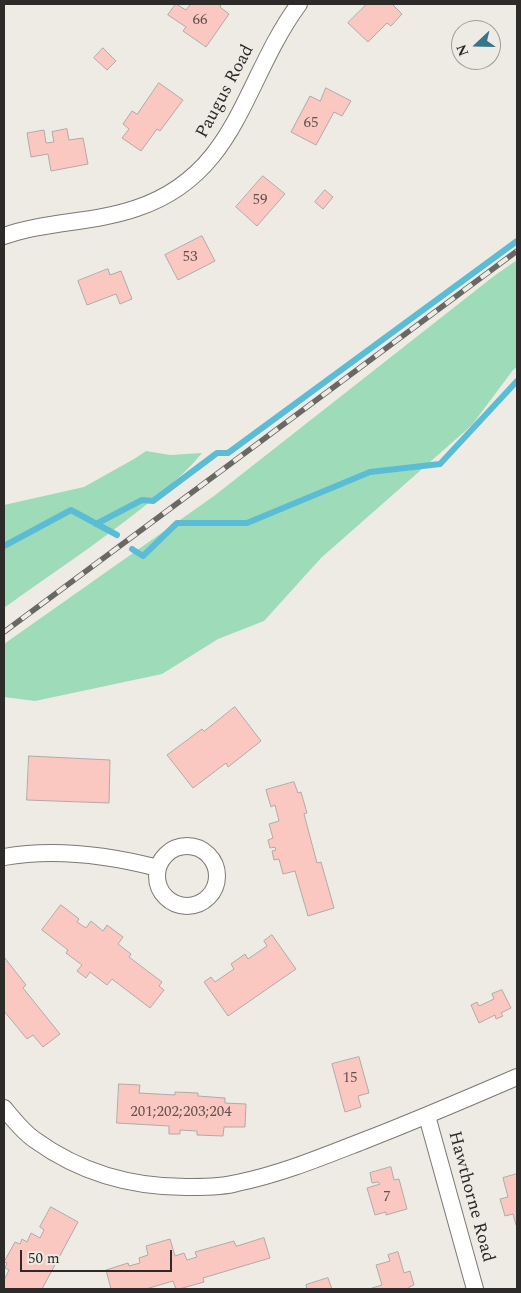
<!DOCTYPE html>
<html>
<head>
<meta charset="utf-8">
<style>
	body { margin:0 }
	#map { position:relative; width:521px; height:1293px; overflow:hidden; background:#eeebe4; font-family:Spectral,serif }
	canvas { display:block }
	.frame { position:absolute; inset:0; border:5px solid #2c2b29; pointer-events:none }
	.north { position:absolute; left:451px; top:20px; width:50px; height:50px; box-sizing:border-box; background:#eeebe4; border:1px solid #a09e99; border-radius:50%; rotate:249deg; font-size:14px; font-weight:700; line-height:20px; text-align:center; color:#2c2b29 }
	.north::after { content:''; display:block; margin:auto; width:18px; height:22px; background:#36758a; clip-path:polygon(50% 0,100% 100%,50% 72%,0 100%) }
	.scale { position:absolute; left:20px; top:1250px; width:152px; height:22px; box-sizing:border-box; border:2px solid #2c2b29; border-top:0; padding-left:6px; font-size:15px; line-height:18px; white-space:nowrap; color:#2c2b29; -webkit-text-stroke:4px #eeebe4; paint-order:stroke }
</style>
</head>
<body>
<div id="map">
<canvas width="521" height="1293"></canvas>
<div class="frame"></div>
<div class="north">N</div>
<div class="scale">50 m</div>
</div>
<script>
const context = document.querySelector('canvas').getContext('2d');
context.lineJoin = 'round';
function paint(path, color) {
  context.fillStyle = color;
  context.fill(path, 'evenodd');
}
function stroke(path, color, width, dash) {
  context.strokeStyle = color;
  context.lineWidth = width;
  context.lineCap = dash ? 'butt' : 'round';
  context.setLineDash(dash || []);
  context.stroke(path);
}
function label(font, color, halo, rows, align = 'center') {
  context.font = font + ' Spectral,serif';
  context.lineWidth = 4;
  context.setLineDash([]);
  context.textBaseline = 'middle';
  context.strokeStyle = halo;
  context.fillStyle = color;
  for (const [text, x, y, turn = 0] of rows) {
    context.save();
    context.translate(x, y);
    context.rotate((+turn || 0) * Math.PI / 180);
    context.textAlign = isNaN(turn) ? turn : align;
    if (halo) context.strokeText(text, 0, 0);
    context.fillText(text, 0, 0);
    context.restore();
  }
}
paint(new Path2D(`
	M517,260V367L513,370L472,425L321,558L264,621L218,639L162,674L35,701L4,697V644L214,496L494,276Z
	M146,451L170,455L202,453C183,476 160,494 137,512C94,546 48,576 4,608V505L84,487L134,459Z`), '#9ddbb9');
stroke(new Path2D(`
	M96,524L142,500L153,501L217,453H228L517,241
	M4,546L71,510L117,535
	M132,549L143,556L177,523H247L370,472L440,464L517,381`), '#5abdd5', 6);
const building = new Path2D(`
	M176,4L186,10L190,5L187,4H221L220,7L229,14L206,47L183,31L186,27L168,15Z
	M367,4H392L402,14L391,26L387,23L368,42L348,23Z
	M103,48L116,61L107,70L94,58Z
	M159,83L183,100L160,131L157,129L141,151L122,138L129,129L123,124L132,111L137,114Z
	M326,88L351,101L342,116L334,112L316,145L291,132L310,96L320,101Z
	M67,129L69,140L83,138L88,164L51,171L48,154L31,157L27,133L44,130L46,143L54,142L52,132Z
	M263,176L285,194L257,226L236,207Z
	M325,190L333,197L323,209L315,202Z
	M202,236L215,261L178,280L165,255Z
	M108,269L110,275L121,271L132,299L120,304L116,294L87,305L78,281Z
	M235,707L261,741L228,767L226,763L193,788L167,755L202,729L204,731Z
	M29,756L110,760L109,803L27,800Z
	M294,782L298,793L301,792L307,813L304,814L317,863L321,862L334,908L308,916L295,871L283,874L279,859L274,860L272,851L276,850L275,847L270,848L268,840L273,838L269,824L279,821L275,805L271,807L266,790Z
	M61,905L79,919L77,922L86,928L91,921L103,931L107,925L123,937L118,944L131,954L129,957L162,982L159,986L164,990L150,1008L112,979L107,985L90,972L86,978L77,971L82,965L66,953L68,950L42,930Z
	M272,935L296,969L228,1016L204,982L211,977L215,982L234,969L231,964L245,954L248,959L267,946L264,941Z
	M4,957L26,985L23,988L60,1034L43,1047L33,1035L27,1039L4,1011Z
	M502,990L511,1008L501,1013L503,1016L496,1019L495,1015L479,1023L471,1005L477,1002L479,1006L494,999L492,994Z
	M359,1057L369,1093L358,1096L361,1107L345,1112L332,1064Z
	M119,1084L140,1085L139,1093L175,1095V1092L198,1093V1096L225,1098V1103L246,1104L245,1127H224L223,1136L197,1135V1131L180,1130V1134H169V1126L117,1123Z
	M391,1167L394,1180L399,1179L407,1209L386,1215V1212L375,1215L367,1188L380,1184L378,1182L372,1183L370,1173Z
	M517,1174V1224L516,1225L513,1214L505,1216L500,1199L508,1197L503,1178Z
	M51,1207L78,1222L42,1289H4V1280L9,1270L5,1268L7,1263L4,1262L15,1242L20,1244L22,1239L27,1242L31,1233L40,1238L44,1230L40,1227Z
	M264,1238L270,1258L203,1278L204,1282L179,1289H176L173,1281L146,1289H111L106,1270L128,1263L129,1266L140,1263L139,1258L148,1255L146,1246L170,1239L175,1256L184,1253L187,1260L197,1257L195,1252L234,1241L236,1246Z
	M398,1252L404,1273L410,1271L414,1285L409,1287V1289H369L382,1285L376,1265L390,1261L388,1255Z
	M328,1278L332,1289H307L306,1285Z`);
paint(building, '#fbc8c1');
stroke(building, '#b1a9a8', 1);
const minor = new Path2D(`
	M4,236C47,221 94,223 137,208C238,174 243,80 299,4
	M157 876a30 30 0 1 1 60 0a30 30 0 1 1-60 0Z
	M4,857C55,848 108,855 158,868
	M4,1108C13,1119 23,1132 35,1140C82,1174 136,1188 192,1187C207,1187 223,1187 237,1183C281,1174 322,1157 363,1141C415,1121 466,1099 517,1077
	M427,1116L475,1289`);
stroke(minor, '#7c7973', 18);
stroke(minor, '#fff', 16);
const rail = new Path2D(`
	M4,632L517,251`);
stroke(rail, '#696864', 5.5);
stroke(rail, '#eeebe4', 4, [11]);
label('15px', '#60524f', null, [
	["66",200,21],
	["65",311,124],
	["59",260,201],
	["53",190,258],
	["15",350,1079],
	["201;202;203;204",181,1113],
	["7",387,1198]
]);
label('18px', '#2c2b29', '#eeebe4', [
	["Paugus Road",226,92,-62],
	["Hawthorne Road",470,1197,75]
]);
</script>
</body>
</html>
